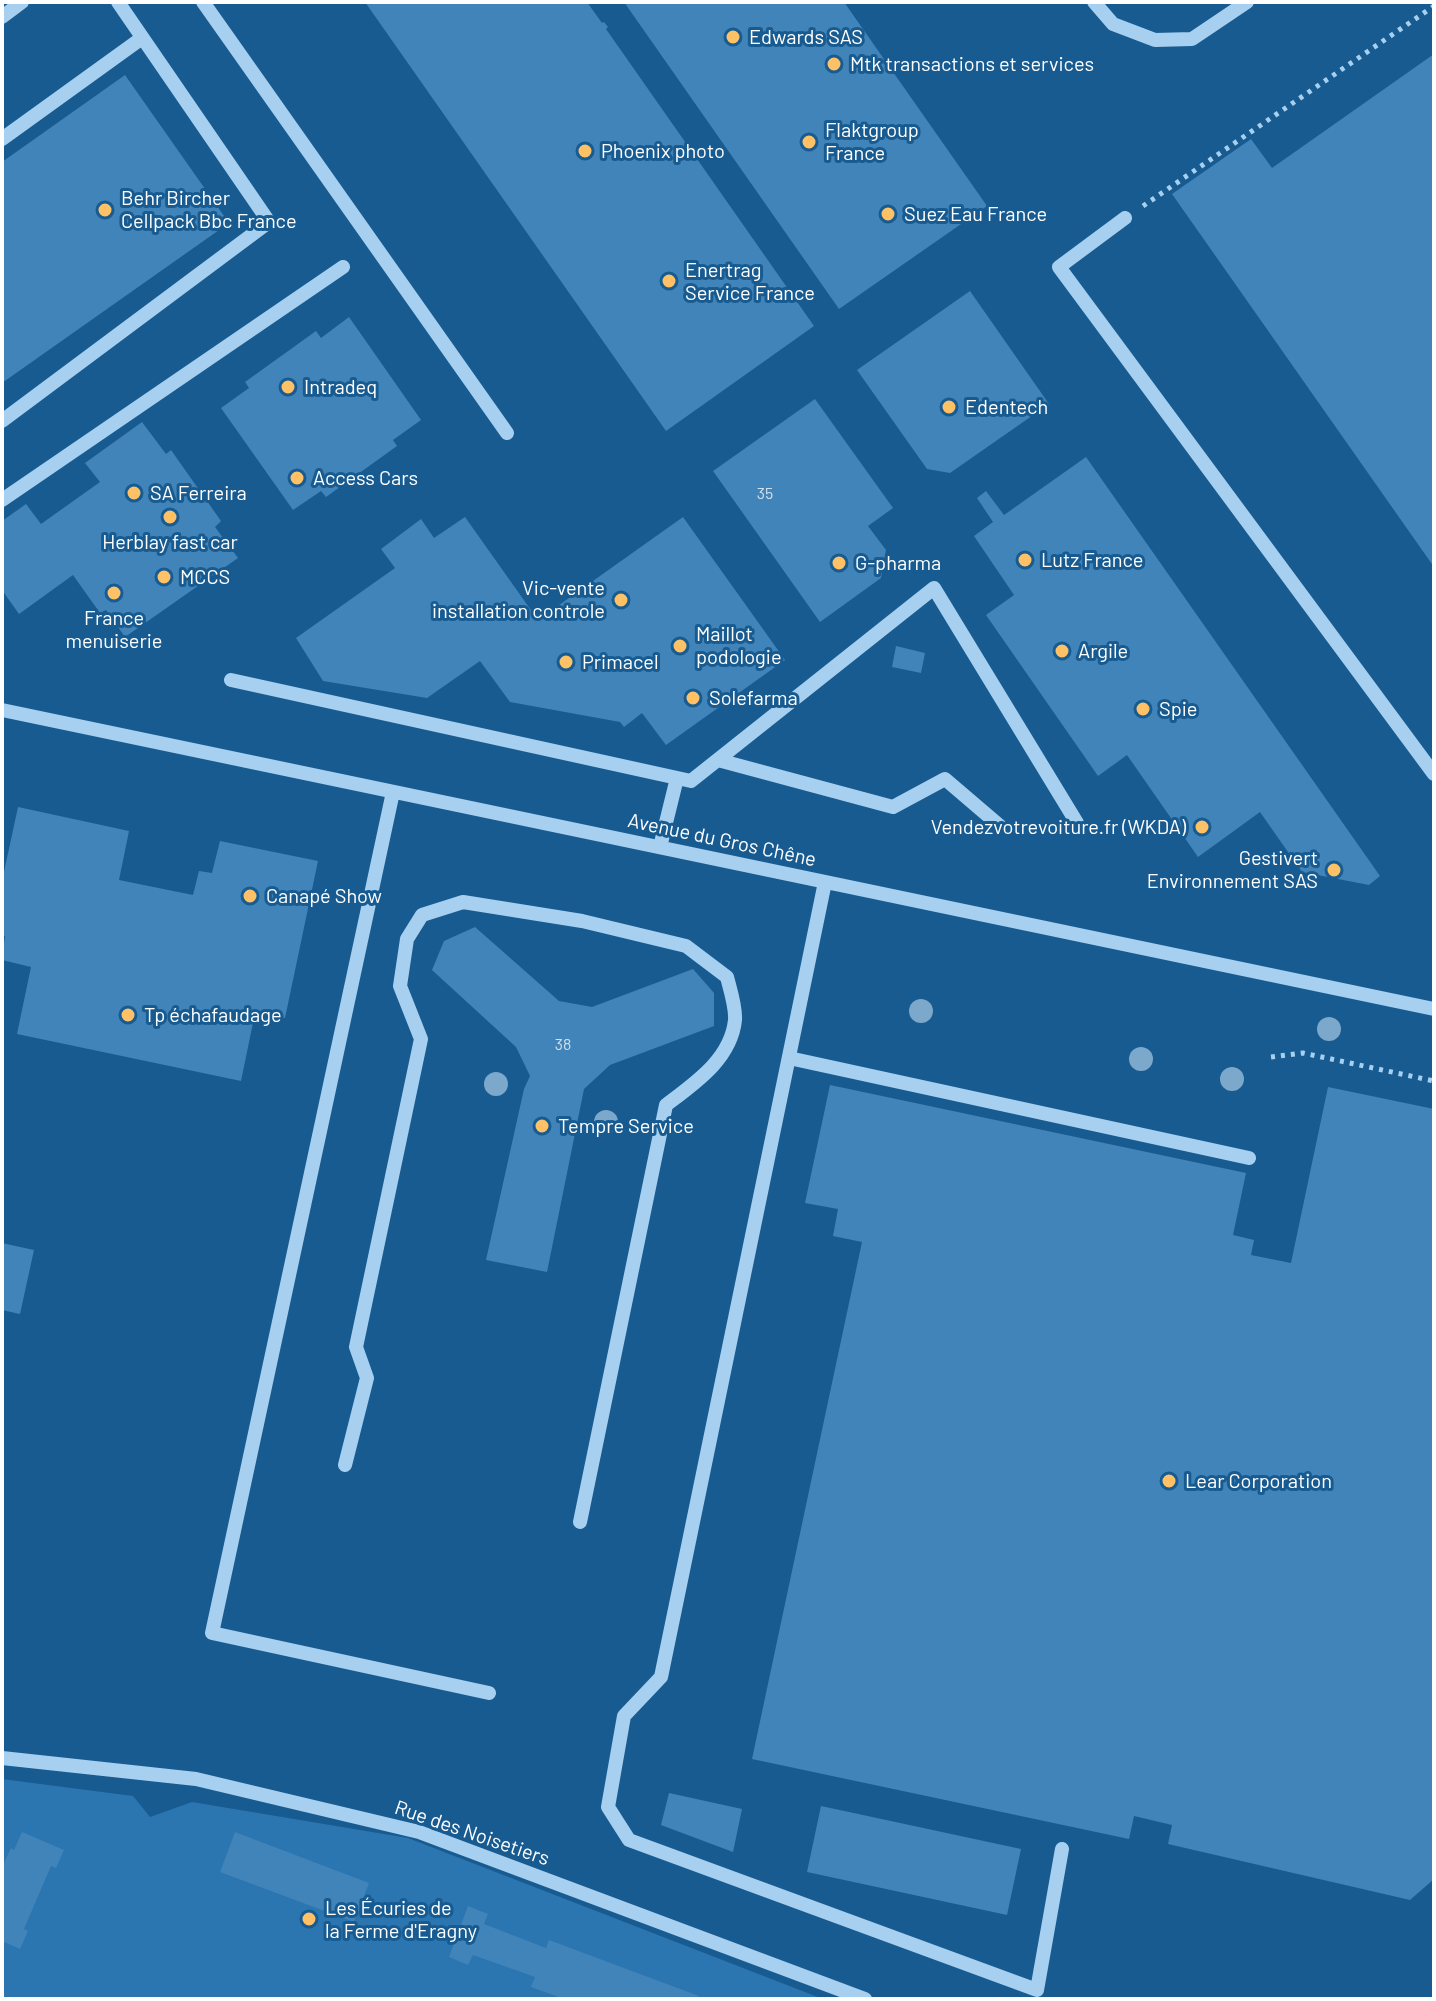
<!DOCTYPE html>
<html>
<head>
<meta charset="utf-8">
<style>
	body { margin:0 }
	#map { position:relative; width:1436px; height:2001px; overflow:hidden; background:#185b91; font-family:Barlow,sans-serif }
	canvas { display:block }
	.frame { position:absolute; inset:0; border:4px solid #fff; pointer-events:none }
</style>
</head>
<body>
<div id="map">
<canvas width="1436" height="2001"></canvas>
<div class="frame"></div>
</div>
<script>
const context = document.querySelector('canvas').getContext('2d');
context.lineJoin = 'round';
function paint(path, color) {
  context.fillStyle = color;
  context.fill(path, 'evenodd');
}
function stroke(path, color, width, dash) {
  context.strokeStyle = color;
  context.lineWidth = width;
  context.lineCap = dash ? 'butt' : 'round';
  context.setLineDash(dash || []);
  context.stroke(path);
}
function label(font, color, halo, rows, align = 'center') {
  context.font = font + ' Barlow,sans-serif';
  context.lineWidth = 6;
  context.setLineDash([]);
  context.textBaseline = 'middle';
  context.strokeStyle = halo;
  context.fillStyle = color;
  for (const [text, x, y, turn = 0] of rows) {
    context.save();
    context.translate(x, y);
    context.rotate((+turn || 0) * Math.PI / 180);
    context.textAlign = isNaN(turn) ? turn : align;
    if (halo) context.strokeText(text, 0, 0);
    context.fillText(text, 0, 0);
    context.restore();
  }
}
paint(new Path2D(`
	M2,1779L133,1796L150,1817L192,1802L408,1838L823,1999H2Z`), '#2b75b0');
paint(new Path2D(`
	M365,2H587L602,23L604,22L608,27L606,29L814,326L666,431Z
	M624,2H844L987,206L839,309Z
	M1434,54V567L1172,194L1251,139L1272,168Z
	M125,75L229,223L2,383V162Z
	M970,291L1049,404L950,473L927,469L857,370Z
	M349,317L421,420L393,440L397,446L326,497L321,491L293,510L221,408L249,388L245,382L316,331L321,338Z
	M815,399L893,508L868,526L886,550L881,578L820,622L713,471Z
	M142,422L166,454L171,450L221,521L215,527L238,558L125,637L106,610L100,613L73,575L19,614L2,590V521L26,504L41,524L100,482L85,463Z
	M1086,457L1380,876L1369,885L1302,872L1260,812L1198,857L1127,755L1098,776L986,615L1014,595L974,536L993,522L977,498L986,491L1004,515Z
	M465,517L538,620L683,517L785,660L666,745L642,713L624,727L620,722L510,702L480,661L427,698L323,681L296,638L395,568L381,549L421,519L434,538Z
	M896,646L925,653L921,673L892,667Z
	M18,807L129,831L119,880L193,895L199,871L212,873L220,841L318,861L285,1018L255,1013L241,1081L17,1034L31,967L2,960L5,936L2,935V881Z
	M475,927L559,1001L592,1007L693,969L714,993V1026L610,1065L584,1089L547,1272L486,1260L524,1089L530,1076L516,1047L432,970L444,941Z
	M830,1085L1246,1173L1233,1235L1254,1240L1251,1255L1291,1263L1328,1087L1434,1109V1879L1410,1900L1168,1844L1172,1825L1134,1816L1129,1839L752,1759L862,1242L833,1236L838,1209L805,1203Z
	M2,1243L34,1250L20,1314L2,1310Z
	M669,1793L742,1809L733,1852L661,1825Z
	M821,1806L1021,1849L1007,1915L807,1872Z
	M22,1832L64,1850L56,1868L51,1866L24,1929L28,1931L20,1949L2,1941V1867L11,1848L14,1850Z
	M235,1832L369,1883L354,1922L220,1872Z
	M468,1906L488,1914L484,1924L546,1948L549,1940L699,1996L697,1999H564L531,1987L535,1977L473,1955L468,1965L449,1957Z`), '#4184b9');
stroke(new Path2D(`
	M1143,206L1434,6
	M1271,1057L1303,1053L1434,1081`), '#a7d0f0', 5, [4, 6]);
stroke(new Path2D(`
	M203,2L507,433
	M1094,2L1113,24L1155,40L1192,39L1247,2
	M2,17L22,2
	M2,139L142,38
	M1125,218L1059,267L1434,774
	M2,421L269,222L118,2
	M2,500L343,267
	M231,680L691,781L934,588L1077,823
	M2,710L1434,1009
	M718,760L893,807L945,779L1000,826
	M393,792L212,1633L489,1693
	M660,847L677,778
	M825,882L661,1677L624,1716L608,1807L629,1840L1037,1990L1062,1849
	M789,1058L1249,1158
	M345,1465L367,1378L356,1347L421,1039L400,986L407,939L422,915L463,902L582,921L686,946L727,977C730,989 736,1007 735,1020C731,1059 695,1083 666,1105L580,1522
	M2,1758L196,1779L419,1832L865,1999`), '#a7d0f0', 14);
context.fillStyle = '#7ca8cb';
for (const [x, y] of [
	[921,1011],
	[1329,1029],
	[1141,1059],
	[1232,1079],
	[496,1084],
	[606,1122]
]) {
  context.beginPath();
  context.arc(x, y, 12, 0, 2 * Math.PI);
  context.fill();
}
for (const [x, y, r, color] of [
	[733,37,8,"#ffc166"],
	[834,64,8,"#ffc166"],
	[809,142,8,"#ffc166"],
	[585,151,8,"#ffc166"],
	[105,210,8,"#ffc166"],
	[888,214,8,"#ffc166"],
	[669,281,8,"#ffc166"],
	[288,387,8,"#ffc166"],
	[949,407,8,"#ffc166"],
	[297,478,8,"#ffc166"],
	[134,493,8,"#ffc166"],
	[170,517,8,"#ffc166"],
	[1025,560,8,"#ffc166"],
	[839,563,8,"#ffc166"],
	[164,577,8,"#ffc166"],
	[114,593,8,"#ffc166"],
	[621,600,8,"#ffc166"],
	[680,646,8,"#ffc166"],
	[1062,651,8,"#ffc166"],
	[566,662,8,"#ffc166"],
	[693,698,8,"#ffc166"],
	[1143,709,8,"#ffc166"],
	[1202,827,8,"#ffc166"],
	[1334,870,8,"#ffc166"],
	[250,896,8,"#ffc166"],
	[128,1015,8,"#ffc166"],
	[542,1126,8,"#ffc166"],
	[1169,1481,8,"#ffc166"],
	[309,1919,8,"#ffc166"]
]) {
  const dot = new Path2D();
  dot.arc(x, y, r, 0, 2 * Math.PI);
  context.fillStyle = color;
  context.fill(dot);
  stroke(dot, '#185b91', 3);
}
label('16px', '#d0e0ee', null, [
	["35",765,494],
	["38",563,1045]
]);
label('20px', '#fff', '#185b91', [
	["Edwards SAS",749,37],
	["Mtk transactions et services",850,64],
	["Flaktgroup",825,130],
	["France",825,153],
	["Phoenix photo",601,151],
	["Behr Bircher",121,198],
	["Cellpack Bbc France",121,221],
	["Suez Eau France",904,214],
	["Enertrag",685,270],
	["Service France",685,293],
	["Intradeq",304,387],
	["Edentech",965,407],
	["Access Cars",313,478],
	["SA Ferreira",150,493],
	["Herblay fast car",170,542,"center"],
	["Lutz France",1041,560],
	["G-pharma",855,563],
	["MCCS",180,577],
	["Vic-vente",605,588,"right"],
	["installation controle",605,611,"right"],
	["France",114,618,"center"],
	["menuiserie",114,641,"center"],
	["Maillot",696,634],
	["podologie",696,657],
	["Argile",1078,651],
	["Primacel",582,662],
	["Solefarma",709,698],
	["Spie",1159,709],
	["Vendezvotrevoiture.fr (WKDA)",1186,827,"right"],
	["Gestivert",1318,858,"right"],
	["Environnement SAS",1318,881,"right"],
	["Canapé Show",266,896],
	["Tp échafaudage",144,1015],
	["Tempre Service",558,1126],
	["Lear Corporation",1185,1481],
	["Les Écuries de",325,1908],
	["la Ferme d'Eragny",325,1931]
], 'left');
label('20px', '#fff', '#185b91', [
	["Avenue du Gros Chêne",722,840,12],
	["Rue des Noisetiers",472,1833,19]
]);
</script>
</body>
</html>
